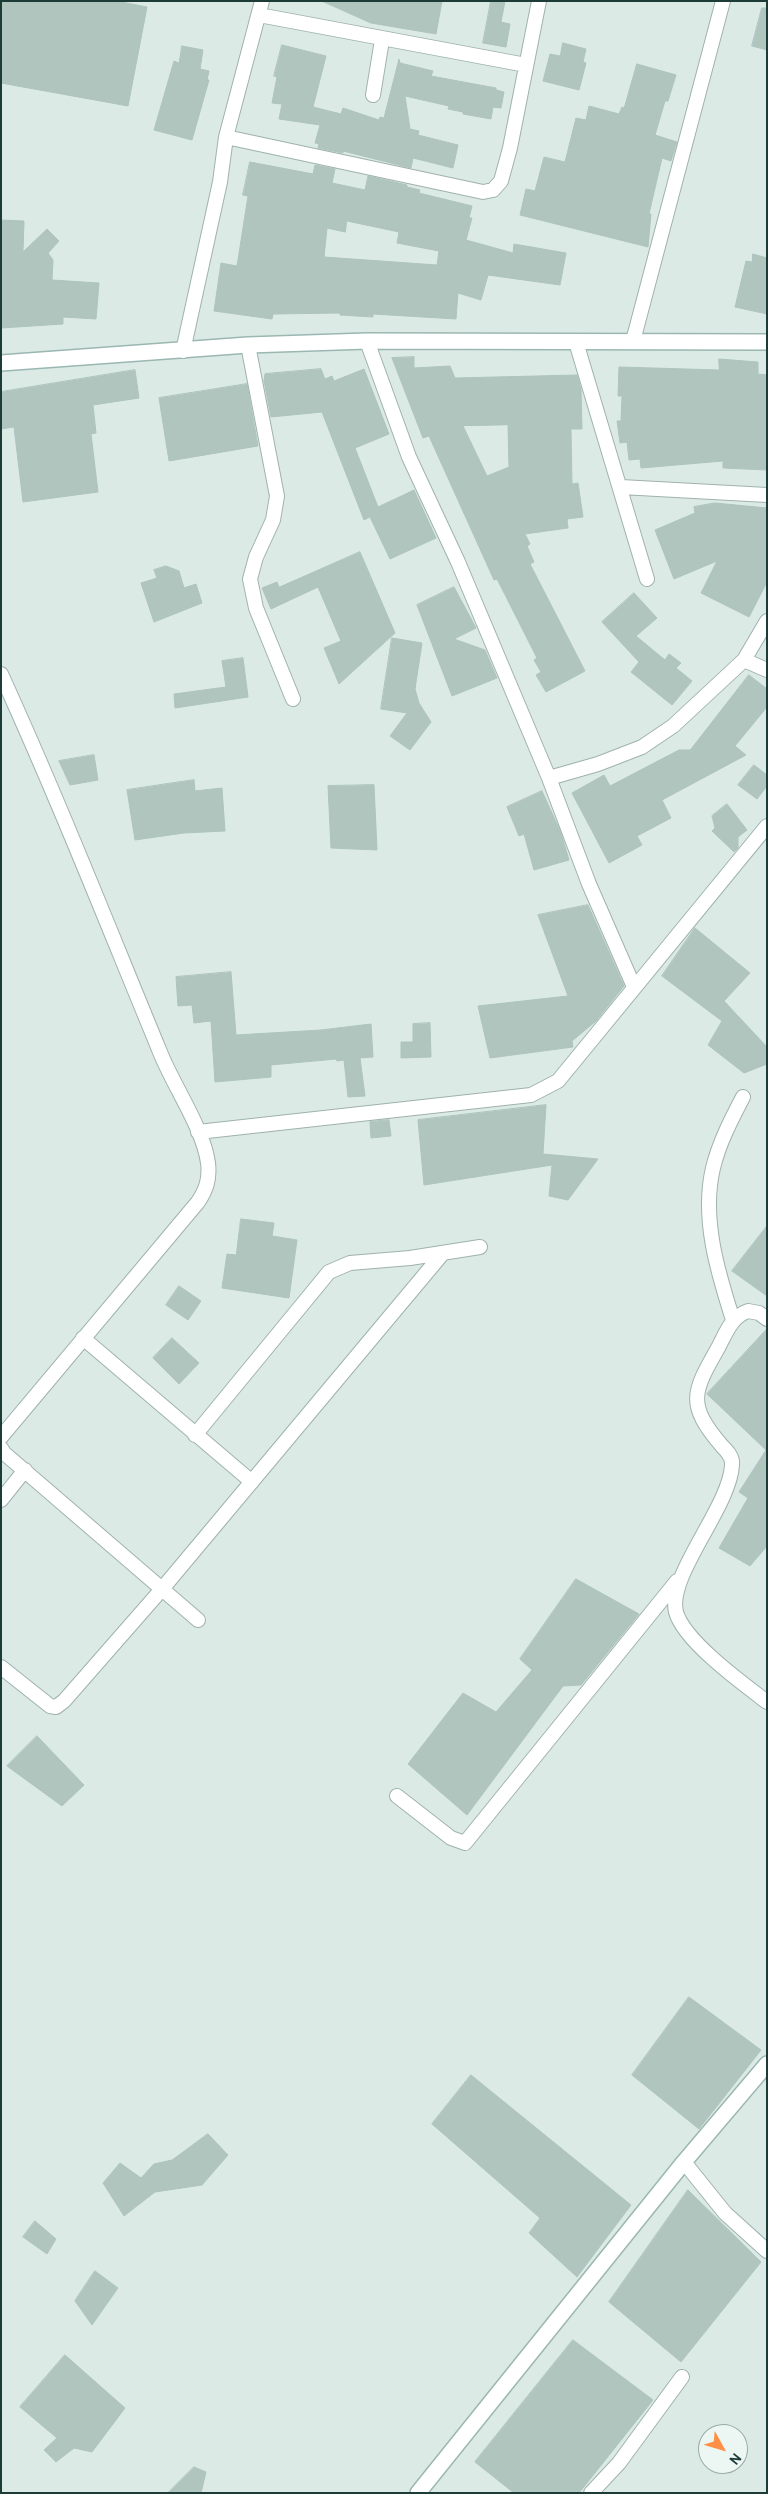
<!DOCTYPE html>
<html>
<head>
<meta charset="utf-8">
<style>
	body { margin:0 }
	#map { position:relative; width:768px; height:2494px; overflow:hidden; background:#dceae6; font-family:Overpass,sans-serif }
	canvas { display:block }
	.frame { position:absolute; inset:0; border:2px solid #1d3b37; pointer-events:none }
	.north { position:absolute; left:698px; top:2424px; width:50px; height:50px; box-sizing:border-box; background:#ecf7f3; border:1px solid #99aca8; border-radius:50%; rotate:129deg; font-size:14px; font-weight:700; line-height:20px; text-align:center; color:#1d3b37 }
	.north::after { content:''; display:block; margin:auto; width:18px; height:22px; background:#ff8f45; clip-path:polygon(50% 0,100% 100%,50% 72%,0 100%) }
</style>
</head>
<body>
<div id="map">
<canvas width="768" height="2494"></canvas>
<div class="frame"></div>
<div class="north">N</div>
</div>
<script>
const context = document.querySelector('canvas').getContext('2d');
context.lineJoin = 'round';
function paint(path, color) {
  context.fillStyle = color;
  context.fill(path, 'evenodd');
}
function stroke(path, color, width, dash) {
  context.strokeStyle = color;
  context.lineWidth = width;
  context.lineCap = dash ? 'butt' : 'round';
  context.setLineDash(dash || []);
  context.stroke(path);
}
const building = new Path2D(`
	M1,1H116L147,7L128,106L1,83Z
	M322,1H442L436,34L371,23Z
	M491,1H505L501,22L510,24L506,47L483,43Z
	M762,8H767V50L752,46Z
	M563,43L586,49L583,62L586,63L579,90L543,81L550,54L560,56Z
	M282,45L326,56L313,107L341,114L343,108L379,120L380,117L384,118L399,59L400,63L433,71L431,76L496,88V90L504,92L501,108L493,107L491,119L463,114V112L448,109L449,106L405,96L410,129L419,131L418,135L458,145L453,168L413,158L411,168L343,151V153L318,148L319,144L315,143L320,125L279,119L282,104L272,103L277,77L274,76Z
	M182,46L203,50L200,69L209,71L207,80H209L192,140L154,130L174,61L179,63Z
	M637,64L676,75L668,101H665L655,135L677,142L671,161L662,158L649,214H651L648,247L520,215L526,189L535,191L544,157L565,162L576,118L586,120L589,106L619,114L622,107L624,108Z
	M250,162L313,174L315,165L335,169L332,183L365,190L368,176L407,185V187L420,190L419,193L472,206L469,218H472L466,240L513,253L514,244L566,253L560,285L488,275L481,300L458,293L456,319L373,314V317L340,315V313L273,314L272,319L214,311L221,263L237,266L248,196L243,195ZM347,221L399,232L397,243L439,251L437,265L324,257L327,228L345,232Z
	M1,220L24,221L23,252L47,229L59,241L48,253L53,260L52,280L99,283L96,319L63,317V324L1,328Z
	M753,254L767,258V314L735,307L746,261L752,262Z
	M414,357V368L450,366L455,378L577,375L581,389L582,429H571L572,484L578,483L583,517L567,519L568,528L525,534L530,544L527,546L534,562L530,564L585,671L546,692L536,675L541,672L534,660L537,658L497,579L494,580L429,436L423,438L392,358ZM508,425L509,467L487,476L463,426Z
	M719,359L758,362V374L767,375V470L723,468V461L641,468L640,459L629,460L627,442L620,443L617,421H621L622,396H618L619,367L719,370Z
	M321,369L325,379L332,376L334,381L364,369L389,434L355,448L378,507L414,490L436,538L390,559L370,517L364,520L322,412L271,417L264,381L265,374Z
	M135,370L139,398L93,405L96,433L91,434L98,492L23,502L14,427L1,429V392Z
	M247,384L258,446L169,461L159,398Z
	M715,503L767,508V582L749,617L701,593L717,561L674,579L655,530L695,513L694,507Z
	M360,552L395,633L339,684L324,648L341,641L318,587L271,609L262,588L277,582L279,587Z
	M166,566L179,571L184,588L196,584L202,603L154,622L141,583L157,578L154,570Z
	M454,587L476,628L454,639L485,650L497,678L452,696L417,605Z
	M634,593L657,618L636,636L665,660L669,654L681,663L676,668L692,681L672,705L631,672L639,662L602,622Z
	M392,638L422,643L415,689L419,703L431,722L410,750L390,736L407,713L381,709Z
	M243,658L248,697L175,708L174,694L226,687L222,661Z
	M749,675L767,689V707L735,746L746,755L662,800L671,818L637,836L642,845L609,863L572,793L604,775L610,786L679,750H690Z
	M94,755L98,780L70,785L59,761Z
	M754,765L767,775V786L757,799L738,785Z
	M194,780L195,791L222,788L225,831L184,833L135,840L127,790Z
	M374,785L377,850L331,848L328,786Z
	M542,791L561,833L569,860L534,870L524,834L519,836L507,807Z
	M727,804L747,830L738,837V848L734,852L712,831L715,828L712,816Z
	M588,905L624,986L596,1021L572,1041L573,1047L490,1058L478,1006L568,996L538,915Z
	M695,928L750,973L724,1001L767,1047V1064L744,1073L708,1045L722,1021L662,976Z
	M231,972L236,1035L321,1030L371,1024L373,1057L360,1058L365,1096L348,1097L344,1060L337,1061L336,1059L271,1065V1077L215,1082L211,1021L194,1023L192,1005L178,1006L176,977Z
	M430,1023L431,1057L401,1058V1042H413V1024Z
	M546,1105L543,1154L598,1159L568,1200L549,1196L552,1165L424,1185L418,1120Z
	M389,1120L391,1136L371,1138L370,1122Z
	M241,1219L274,1223L272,1236L297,1240L289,1298L222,1288L227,1254L236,1255Z
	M767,1226V1296L732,1271Z
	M179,1286L201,1301L188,1320L166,1305Z
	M767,1329V1546L750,1566L719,1548L748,1498L739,1492L766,1450L707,1394Z
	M172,1338L199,1363L179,1384L153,1358Z
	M576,1579L639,1614L581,1685L563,1686L467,1815L408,1764L463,1693L496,1712L532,1670L520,1659Z
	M37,1736L84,1785L62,1806L7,1766Z
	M689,1997L761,2050L699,2129L632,2075Z
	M471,2075L631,2205L577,2277L529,2233L540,2218L432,2124Z
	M208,2134L228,2155L202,2185L155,2192L124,2216L103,2183L120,2163L141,2178L154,2164L172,2160Z
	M688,2190L761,2262L681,2362L609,2302Z
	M35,2221L56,2239L47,2254L23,2237Z
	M95,2271L118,2288L92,2325L75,2301Z
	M573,2340L653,2400L579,2493H514L475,2462Z
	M65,2355L125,2408L92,2452L74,2448L56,2462L44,2450L57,2438L20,2407Z
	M194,2467L206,2472L201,2493H168Z`);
paint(building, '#b1c5bf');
stroke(building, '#aec4be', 1);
const street = new Path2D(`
	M259,15L526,65
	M373,95L382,40
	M226,137L483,192L493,190L501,181L510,148L539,1
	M367,341L409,457L458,562L549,778L589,884L634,987
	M633,341L723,1
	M576,342L647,579
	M248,345L277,496L273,520L256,557L250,579L256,608L293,699
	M183,351L220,182L226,137L262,1
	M621,487L767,495
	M744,660L767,670
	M1,674C58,799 108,926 160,1052C173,1085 204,1130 208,1163C210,1179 206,1190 198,1202L1,1437
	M549,778L598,764L642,747L673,726L744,660L767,621
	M198,1132L531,1095L558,1081L767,826
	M767,1319L759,1313L748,1311C731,1317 726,1333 718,1348C693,1392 686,1404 722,1446C727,1451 733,1457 732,1465C730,1507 667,1575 676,1612C684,1641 742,1683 767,1702
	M733,1320C718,1273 701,1218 713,1168C719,1143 731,1120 743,1097
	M83,1338L252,1482
	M195,1435L329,1272L350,1263L410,1258L480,1247
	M1,1448L4,1453L198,1620
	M1,1500L25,1470
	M1,1667L50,1706L56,1707L64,1701L162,1589L443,1253
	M397,1796L451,1838L465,1843L677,1581
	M684,2162L725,2213L767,2251
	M591,2493L619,2463L682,2377`);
const secondary = new Path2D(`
	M1,363L248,345L367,341L767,342
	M418,2493L684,2162L767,2064`);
stroke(street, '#9fb2ae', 16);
stroke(secondary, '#9ab7b1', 18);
stroke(street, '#fff', 14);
stroke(secondary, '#fff', 15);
</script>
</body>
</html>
